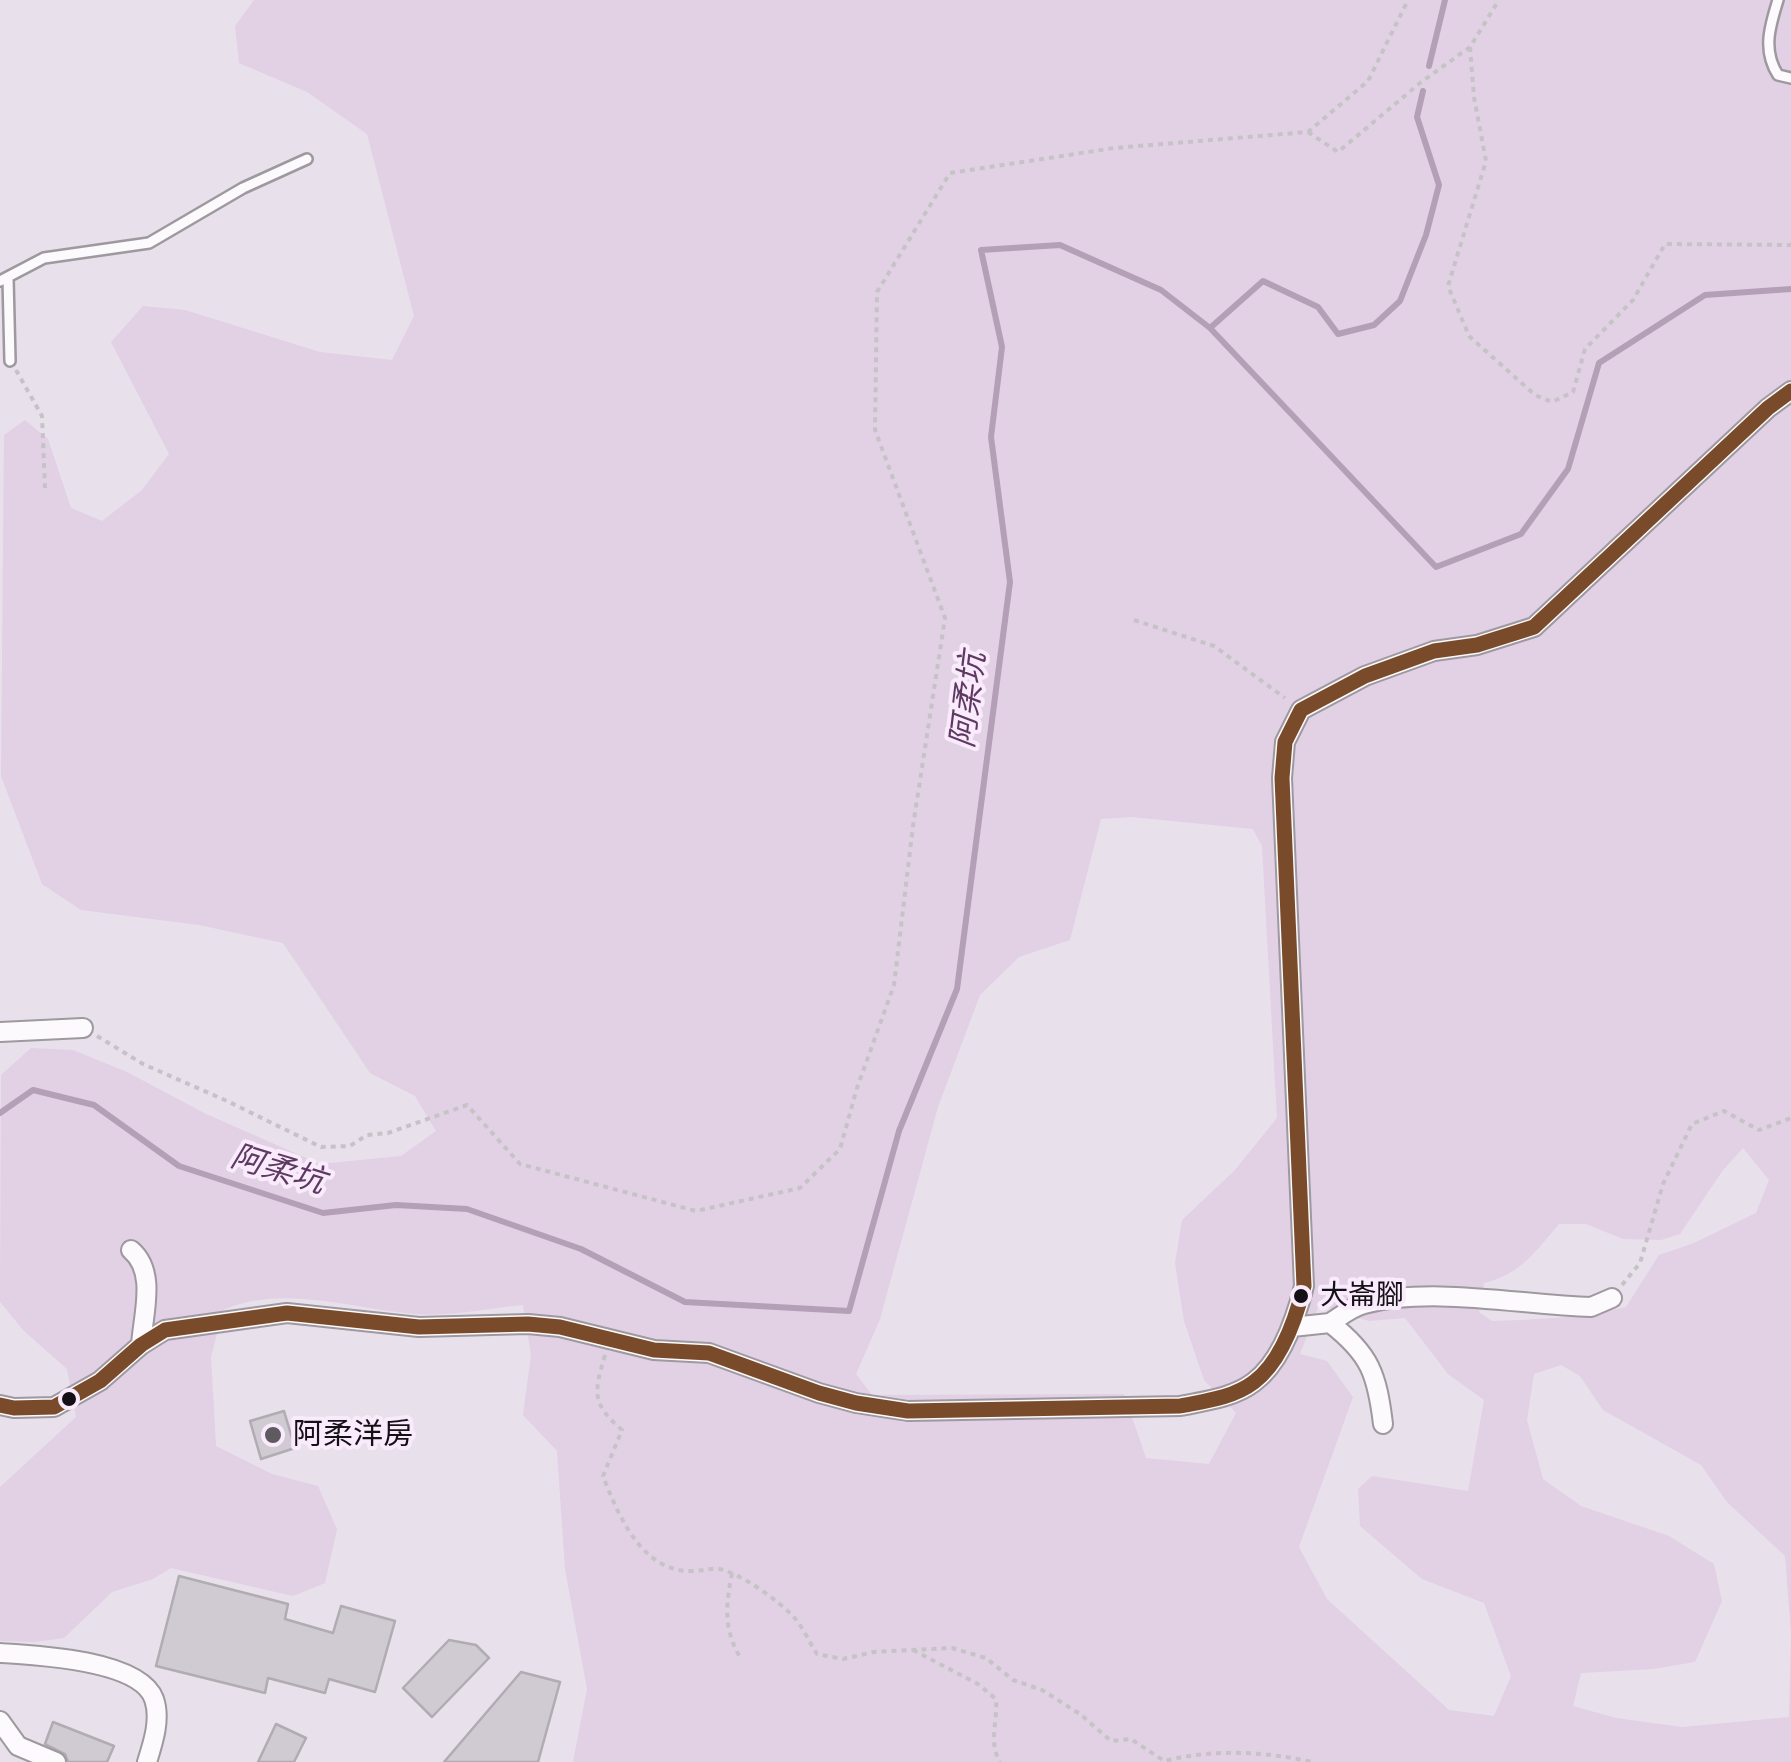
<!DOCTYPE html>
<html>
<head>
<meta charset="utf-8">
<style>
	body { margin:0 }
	canvas { display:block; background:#e8e0ea }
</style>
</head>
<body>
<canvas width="1791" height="1762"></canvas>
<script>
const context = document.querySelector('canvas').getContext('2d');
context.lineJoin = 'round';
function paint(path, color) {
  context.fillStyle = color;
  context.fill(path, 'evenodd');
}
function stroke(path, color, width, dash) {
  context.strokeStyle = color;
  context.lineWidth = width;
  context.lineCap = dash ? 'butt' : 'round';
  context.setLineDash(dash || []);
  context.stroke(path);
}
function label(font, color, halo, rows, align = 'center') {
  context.font = font + ' Figtree,"Noto Sans TC",sans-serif';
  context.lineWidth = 8;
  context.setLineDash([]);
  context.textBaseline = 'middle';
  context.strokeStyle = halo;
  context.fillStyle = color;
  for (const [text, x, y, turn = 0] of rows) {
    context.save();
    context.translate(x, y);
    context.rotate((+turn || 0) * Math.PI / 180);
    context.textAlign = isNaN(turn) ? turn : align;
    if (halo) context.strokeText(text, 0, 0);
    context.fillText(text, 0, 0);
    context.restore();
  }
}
paint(new Path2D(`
	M254,0H1791V1762H573L587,1689L565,1569L557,1451L523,1415L531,1355L523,1305C489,1308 450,1317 415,1314C352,1309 283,1284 223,1310L211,1357L216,1446L272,1474L318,1486L337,1529L325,1583L293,1596L171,1568L153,1579L112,1592L64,1638L34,1642L0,1641V1487L76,1417L67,1369L24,1331L0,1302L1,1075L31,1048L73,1050L127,1072L206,1114L320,1164L401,1156L436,1131L415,1096L370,1073L283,943L199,925L81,910L42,884L1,776L4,435L25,420L48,439L71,508L102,521L142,490L169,454L111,342L143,306L185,310L320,352L392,360L414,316L367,134L307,92L239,63L235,26ZM1131,817L1253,829L1262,846L1277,1118L1235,1170L1182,1220L1175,1263L1184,1321L1204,1380L1236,1413L1209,1464L1146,1458L1124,1394L872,1395L856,1374L880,1319L938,1107L980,995L1019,957L1070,940L1101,819ZM1743,1148L1769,1180L1756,1213L1694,1243L1659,1255L1626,1307L1584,1316L1522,1320L1492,1321L1479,1312L1484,1283C1521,1274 1535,1252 1559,1224H1586L1623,1239L1661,1240L1680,1234L1723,1170ZM1319,1305L1369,1321L1405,1318L1448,1374L1484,1400L1468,1491L1372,1476L1358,1489L1360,1526L1422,1579L1484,1603L1511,1676L1494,1716L1449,1710L1327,1599L1299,1547L1353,1397L1327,1361L1300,1354ZM1561,1365L1580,1376L1603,1410L1701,1465L1727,1502L1785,1556L1791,1634L1789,1717L1682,1727L1616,1718L1573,1706L1581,1673L1653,1669L1695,1662L1722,1601L1714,1564L1669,1536L1581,1506L1543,1479L1527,1420L1534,1374Z`), '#e2d0e5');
stroke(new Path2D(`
	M1429,66L1445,0
	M1210,328L1263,281L1318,307L1338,334L1374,325L1400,301L1426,235L1439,185L1417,117L1423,91
	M0,1113L33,1090L94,1105L179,1166L323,1213L396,1205L467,1209L581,1249L685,1302L849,1311L899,1131L957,989L1010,582L991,437L1002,347L981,250L1060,245L1161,290L1210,328L1436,567L1521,534L1568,469L1599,363L1705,295L1791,289`), '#b4a0b6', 6);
const building = new Path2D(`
	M284,1411L295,1448L261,1459L250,1421Z
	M179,1576L288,1604L285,1619L333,1633L341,1606L395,1621L375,1692L329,1679L325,1693L268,1678L265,1693L156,1666Z
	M449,1640L476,1645L489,1658L432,1717L403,1688Z
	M521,1672L560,1682L538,1762H444Z
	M53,1722L114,1746L107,1762H68L65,1754L45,1744Z
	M276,1724L306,1738L294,1762H258Z`);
paint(building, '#d0cad2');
stroke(building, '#b1abb2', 2.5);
const lane = new Path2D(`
	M1778,0C1770,26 1762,50 1778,75L1791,78
	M8,278L10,361
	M0,281L44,258L149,243L243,188L307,159`);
const street = new Path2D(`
	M0,1032L83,1028
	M131,1250C157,1272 143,1314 141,1345
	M1330,1323C1341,1316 1352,1307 1364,1304C1431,1286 1521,1305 1591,1307L1612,1298
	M1292,1327L1330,1323C1370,1354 1377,1374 1383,1424
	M0,1405L14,1408L54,1407L100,1381L141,1345L165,1330L287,1313L419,1327L528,1324L560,1327L654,1350L709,1353L819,1393L856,1403L908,1411L1180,1406C1205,1401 1233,1398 1254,1382C1282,1361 1296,1318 1304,1286L1282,778L1285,742L1301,710L1365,676L1434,651L1477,645L1534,627L1768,408L1791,391
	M0,1653C36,1655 140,1660 154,1699C161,1719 153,1743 147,1762
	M0,1721L18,1746L56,1762`);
stroke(lane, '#9e989f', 14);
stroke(street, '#9e989f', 22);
stroke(new Path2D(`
	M1470,47L1474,97L1486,161L1448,286L1469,336L1535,395L1552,402L1573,392L1585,349L1633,300L1665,244L1791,245
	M1308,132L1338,152L1420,83L1470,47L1499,0
	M16,370L42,416L45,488
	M1134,620L1214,646L1285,698
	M97,1036L143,1064L227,1101L321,1147L350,1146L367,1135L388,1133L467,1105L520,1164L696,1211L800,1188L840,1149L857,1088L894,985L913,826L945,618L875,430L877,292L950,173L1114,148L1308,132L1368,81L1408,0
	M1622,1285L1640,1263L1663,1184L1692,1124L1724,1111L1759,1130L1791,1118
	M605,1355C594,1393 591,1403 622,1430L603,1476C617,1513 642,1573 692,1571C707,1571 713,1565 729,1572C749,1580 777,1600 792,1615C802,1625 809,1642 817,1654L843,1659L874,1652L952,1648L986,1658L1013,1680L1042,1690L1080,1714L1111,1741L1131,1739L1164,1761C1212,1749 1263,1751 1312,1762
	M732,1573C726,1604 723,1629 740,1657
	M913,1650L978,1684L996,1699C998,1721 988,1742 1000,1762`), '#c6c3c6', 4, [5, 5]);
stroke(lane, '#fcfafc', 9);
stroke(street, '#fcfafc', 18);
stroke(new Path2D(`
	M0,1405L14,1408L54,1407L100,1381L141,1345L165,1330L287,1313L419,1327L528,1324L560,1327L654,1350L709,1353L819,1393L856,1403L908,1411L1180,1406C1205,1401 1233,1398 1254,1382C1282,1361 1296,1318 1304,1286L1282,778L1285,742L1301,710L1365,676L1434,651L1477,645L1534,627L1768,408L1791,391`), '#7a4b2a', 15);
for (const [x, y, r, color] of [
	[1301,1296,9,"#151015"],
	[69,1399,9,"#151015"],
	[273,1435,10,"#5f5960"]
]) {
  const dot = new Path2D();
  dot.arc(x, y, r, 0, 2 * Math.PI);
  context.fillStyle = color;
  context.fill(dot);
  stroke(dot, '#f9ebfb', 4);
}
label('28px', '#151015', '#f9ebfb', [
	["大崙腳",1320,1296]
], 'left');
label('30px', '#151015', '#f9ebfb', [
	["阿柔洋房",293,1435]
], 'left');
label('italic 32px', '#5e3a63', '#f9ebfb', [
	["阿柔坑",969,700,-83],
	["阿柔坑",278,1170,17]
]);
</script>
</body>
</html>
